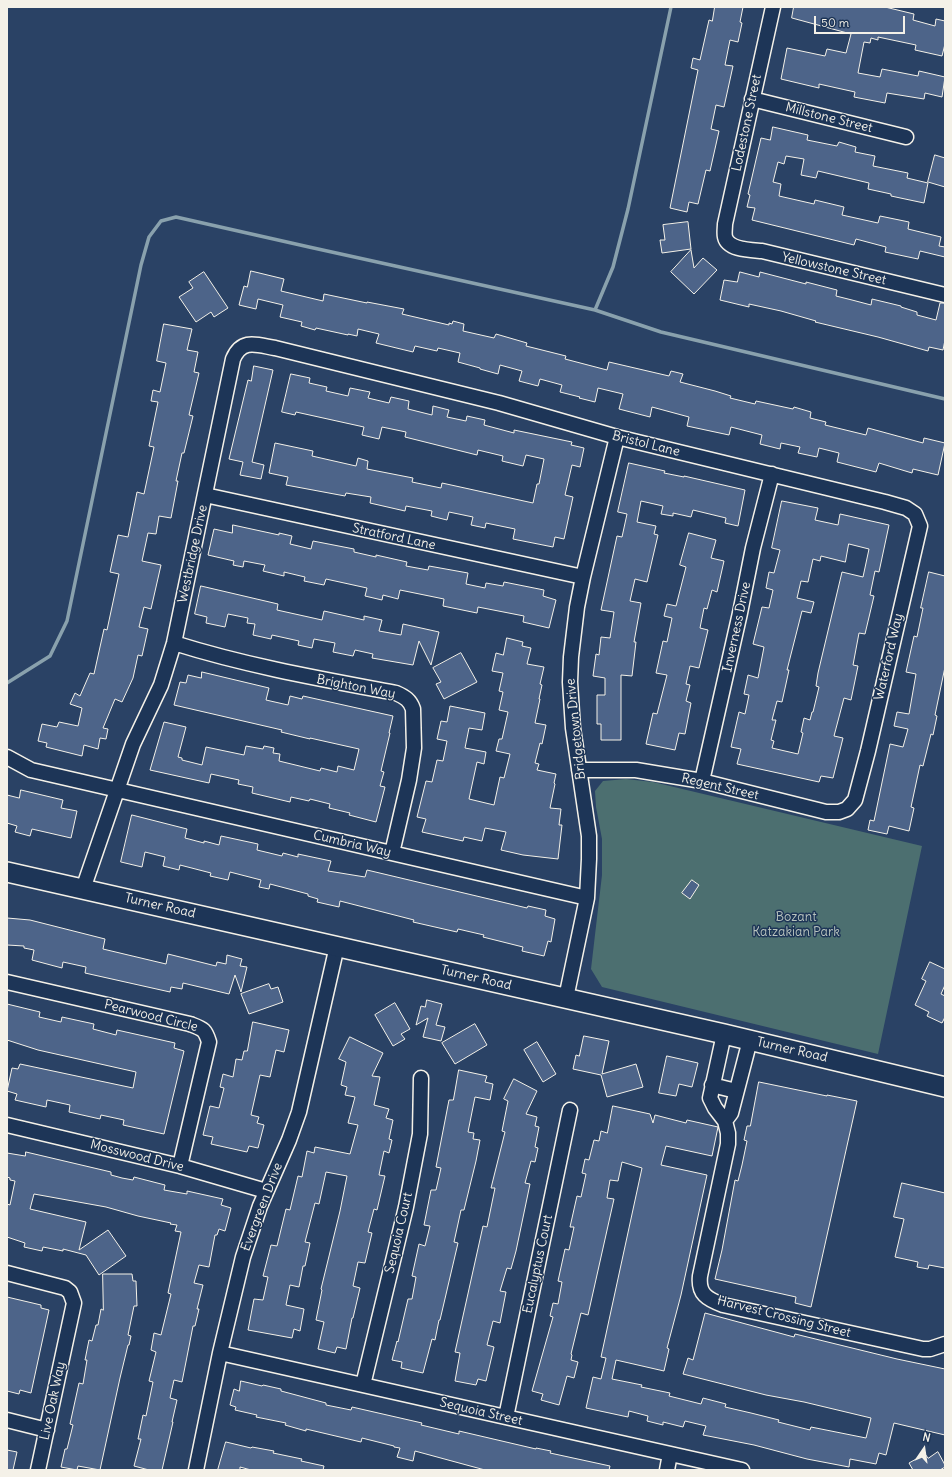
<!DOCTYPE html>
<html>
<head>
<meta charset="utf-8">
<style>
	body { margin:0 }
	#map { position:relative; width:952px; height:1477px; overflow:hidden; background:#2a4265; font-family:Delius,sans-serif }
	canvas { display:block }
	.frame { position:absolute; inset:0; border:8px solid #f4f1e8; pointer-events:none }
	.north { position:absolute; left:904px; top:1429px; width:40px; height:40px; -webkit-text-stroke:3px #1d3557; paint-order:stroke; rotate:13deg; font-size:11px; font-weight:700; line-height:16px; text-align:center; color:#f4f1e8 }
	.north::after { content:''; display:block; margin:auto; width:14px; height:18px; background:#f4f1e8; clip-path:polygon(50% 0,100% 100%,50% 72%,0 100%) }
	.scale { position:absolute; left:814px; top:16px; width:91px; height:18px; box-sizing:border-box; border:2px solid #f4f1e8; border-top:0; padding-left:5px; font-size:12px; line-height:14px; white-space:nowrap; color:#f4f1e8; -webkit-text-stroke:3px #1d3557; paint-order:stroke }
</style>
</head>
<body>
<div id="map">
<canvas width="952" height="1477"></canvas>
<div class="frame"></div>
<div class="north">N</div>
<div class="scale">50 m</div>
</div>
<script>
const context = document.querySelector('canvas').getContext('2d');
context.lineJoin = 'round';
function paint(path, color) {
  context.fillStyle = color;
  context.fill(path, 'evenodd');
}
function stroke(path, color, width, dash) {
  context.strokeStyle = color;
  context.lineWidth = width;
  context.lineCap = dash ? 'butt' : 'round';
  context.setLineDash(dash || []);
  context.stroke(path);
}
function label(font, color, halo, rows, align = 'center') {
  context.font = font + ' Delius,sans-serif';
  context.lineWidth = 3;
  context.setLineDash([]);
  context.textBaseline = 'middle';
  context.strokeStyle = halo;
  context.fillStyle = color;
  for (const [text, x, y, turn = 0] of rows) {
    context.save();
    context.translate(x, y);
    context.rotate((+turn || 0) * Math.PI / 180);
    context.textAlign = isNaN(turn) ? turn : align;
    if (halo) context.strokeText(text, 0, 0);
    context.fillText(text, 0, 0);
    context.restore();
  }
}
paint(new Path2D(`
	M626,779L653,782L922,846L878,1054L602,987L591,969L602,875V839L596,807L595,791L603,781Z`), '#4c6f70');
stroke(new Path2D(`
	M595,310L613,267L628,209L671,7
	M7,683L50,656L67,621L141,265L149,237L161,221L176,217L309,247L595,310L661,332L945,399`), '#89a1ad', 3.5);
const building = new Path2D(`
	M715,7H743L740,22L742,23L738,42L730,40L725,65L733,66L724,107L716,105L711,129L719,131L710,171L706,170L698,204L689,202L687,212L670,208L698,70L691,68L693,58L700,60L709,20L712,21Z
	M794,7H885L914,14L913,20L935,26L936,19L945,21V44L942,56L915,50L916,45L878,37V40L871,38L870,43L864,42L858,73L880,77L882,69L918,76L919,71L945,77L942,97L925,93L924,99L887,93L885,103L854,97L855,92L819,84V88L781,79L787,48L825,56L827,49L846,53L851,34L792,18Z
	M773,127L808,135L807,140L837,146L839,142L856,147L855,152L875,156L873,166L908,173L907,178L928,183L924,203L891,196V194L868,189L869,183L818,171L816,178L801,175L804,159L786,156L784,164L778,162L773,182L781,184L779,196L814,204L815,200L844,207L842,215L878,223L880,216L909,222L908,229L941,237L939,246L945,247V257L920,251L918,259L885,252L886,247L856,239L854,245L752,220L755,208L747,207L750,195L748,194L752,177L761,138L770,140Z
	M935,155L945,158V187L928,182Z
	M688,222L691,249L662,253L660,240H665L663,225Z
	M691,250L694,268L703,258L717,270L694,294L671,272Z
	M251,271L284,279L281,291L323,301L324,294L367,303V302L404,309L402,314L449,325V323L452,324L453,321L464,324L463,331L494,338L496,334L527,343L526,346L566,356L565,359L607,370L609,362L669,376L671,371L683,374L680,382L715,391L731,396L730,398L755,404L756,401L793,409L794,407L811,412L810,418L826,422L825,425L866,435L868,428L923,443L924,438L945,443L938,475L913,469L912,473L879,463L876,472L837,462L839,453L819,448L817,457L798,453L800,447L781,443L780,449L760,444L762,435L731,427L729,435L687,426L689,417L652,407L650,417L619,409L623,394L598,388L595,402L579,398L580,397L560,392L562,385L540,379L538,386L519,381L522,371L500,365L498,374L480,369V368L458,362L460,353L438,348L437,351L415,346L413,352L376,343L379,334L358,329L357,336L348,334V335L316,328L315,330L301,326L302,322L280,317L283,305L258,299L256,309L239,305L244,286L247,287Z
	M204,272L228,308L214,317L211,312L196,322L179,297L193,288L189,282Z
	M740,272L759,277L760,272L806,284V282L837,290L836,296L852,300L871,305L872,299L901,306V307L917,312V315L936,320L940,303H945V340L943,350L929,347L928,351L878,337L815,322L816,321L781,311L749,304V307L720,300L724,280L737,282Z
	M164,324L192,329L187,350L198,352L194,372L199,373L189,415L193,416L184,453H182L176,481H178L171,518L159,516L156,534L148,533L142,561L161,565L151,609L144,607L139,627L148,629L142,656L138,655L133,678L122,702L115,699L103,728L108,729L106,739L100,738L98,749L84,745L82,756L46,747L47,743L38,741L42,724L57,727L59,722L78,726L82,708L70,704L75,693L80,696L90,673L94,674L104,629L107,630L119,574L110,572L118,535L128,537L137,492L144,494L154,447L149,446L158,402L151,401L153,390L160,392L166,363L157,361Z
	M254,366L273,370L252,462L264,465L261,479L240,475L243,462L229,459L248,380L251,381Z
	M291,374L310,378L309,383L327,387L326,391L348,396L350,388L370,392L368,398L389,403L391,397L409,401L408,409L432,415L433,406L449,410L447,417L466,421L467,416L485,420L484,425L514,433V430L572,442L571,445L584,448L580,467L572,465L565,495L573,497L564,539L555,537L553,547L513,539L515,529L486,523L485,528L471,525L473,517L449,512L447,520L431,516L432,511L406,506L405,511L370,503L371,497L346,493L345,496L286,485L288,477L269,473L275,443L313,451L312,456L356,466L358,458L368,461L367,469L413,478L412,482L441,488L442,483L533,503L537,484H539L544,459L526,455L523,466L502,461L503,456L478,450L477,455L405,437L406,432L382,427L379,439L362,435L364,427L296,412L295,415L282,412Z
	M629,463L665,471L664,473L684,477V476L745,490L738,526L725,523L726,518L693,510L691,517L673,513V516L661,514L663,506L641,501L637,522L656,526L654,534L658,535L647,582L635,579L630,601L641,603L634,642H636L632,676L621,675V740H601V724H597V695H605V678L593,676L596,654L599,655L601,637L610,638L614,612L601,610L617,536L622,537L627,514L618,512Z
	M782,501L818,508L815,520L838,525L840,514L889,525L879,572L875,571L870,595L874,596L865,634L859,633L853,665L858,666L851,700L844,698L834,736L843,738L833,778L821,776L819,782L737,764L741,749L731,747L739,712L745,714L749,695L744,694L748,675L758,678L764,647L753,644L762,607L769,608L773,590L766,588L769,572L774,573L780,550L772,548ZM849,544L869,549L863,577L842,572L818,673L816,686L819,687L813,712H812L810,720L804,718L801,732L803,733L798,754L772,748L774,741L771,740L776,720H772L777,701L782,702L789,670H787L802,611L811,613L814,602L797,598L801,581L808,582L813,559L820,561L821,556L845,562Z
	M233,525L279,535V533L292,536L290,544L311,549L313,541L354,549V552L376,557V555L407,562L406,566L428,570L429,566L468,573L466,584L485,588L486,583L503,586L504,582L544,590L543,596L556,600L549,628L523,622L524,616L478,607L477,613L443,606L444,599L400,590L398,599L383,595L382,600L365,596L367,588L326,579L324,585L304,581L305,577L284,572V576L263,571L265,565L244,561L243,567L233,565L234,561L208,555L214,529L232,533Z
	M689,533L716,540L711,558L724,561L717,592L712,590L707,609L704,608L700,628L708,630L699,668L690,666L686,684L690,685L686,701L691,703L685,734L679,733L675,750L646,744L653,713L657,714L667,675L656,673L663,641L667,642L672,618L664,616L667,604L676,606L686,567L680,565Z
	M929,572L945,576V667L935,715L937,716L933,735L931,734L923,766L920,765L911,807L914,808L909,831L889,826L887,834L868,830L870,820L874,821L890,744L903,747L908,729L894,726L897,712L909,714L916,674L906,672L914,636L917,637L923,608H921Z
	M201,586L278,604L277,610L322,620L324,611L364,620V616L382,620L379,631L401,635L403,624L439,632L431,665L419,641L413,665L372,658L373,654L355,650L353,656L333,652L335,643L314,639L312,648L298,645L299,641L272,635L271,639L253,635L255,624L247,623L248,618L228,614L225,627L206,623L207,617L195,614Z
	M507,638L523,642L522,646L531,648L527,664L544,667L540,684L542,685L539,699H540L535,723L546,725L542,744L540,743L535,763L539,764L537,770L556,774L554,783L555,784L550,808L561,809L559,825H562L558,859L523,855L501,850L506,832L485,828L482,841L464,837L463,841L422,832L426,819L417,817L426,781L432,782L437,760L443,761L447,741L437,739L441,721L447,722L450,706L485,713L482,730L469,728L465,748L486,752L484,764L477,762L469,799L494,805L500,777L504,778L510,754L496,751L499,739H502L508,712L499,710L503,692L499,691L503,673L492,671L496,653L503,655Z
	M461,653L477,682L444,699L436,684L441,682L433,668Z
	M202,672L269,688L266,700L288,705L290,696L302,699L303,696L393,716L389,733H390L381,771L384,772L380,786L385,787L376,822L349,815L350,813L329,808L330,804L310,799L309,801L291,797L290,802L252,793L253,787L238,784L239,780L211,774L209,783L150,770L164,722L186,727L178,757L182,758V760L202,765L206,747L244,755L246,746L263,749L264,746L274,748L273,753L280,754L279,761L320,771L321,768L337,772L338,766L354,770L359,749L310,738V739L281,732L282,730L174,705L180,682L186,683L188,675L201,678Z
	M21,790L63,800L61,808L77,811L71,838L32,829L30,836L15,832L17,826L7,823V795L19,798Z
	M132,815L187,829L185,838L204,843V841L219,845L221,836L258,844L257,850L282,856L283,853L298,857V854L331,861L328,871L365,877L367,870L527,908L528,906L546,910L545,916L555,919L551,942L548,941L544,956L522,951L523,947L483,937L484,935L458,929L457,932L413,922L414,920L340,901L339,907L317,902L318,899L308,896V894L270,884L269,889L259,887L261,880L230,872L228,880L210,876L211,873L180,865L179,870L163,866L165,857L145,852L142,867L121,862Z
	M692,880L699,885L690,899L682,893Z
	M7,918L30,920L105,939L103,949L166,964L168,954L216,966L217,962L226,964L227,955L242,959L240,966L247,967L241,992L235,975L229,994L183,983L182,989L171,987L170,992L85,973L86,967L63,962L62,968L32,960L34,950L24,948V946L7,945Z
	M930,962L945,969V985L941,994L945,996V1017L942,1023L927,1016L929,1012L915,1005L926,981L922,979Z
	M269,984L271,989L278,987L283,1002L249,1014L241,994Z
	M427,1000L442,1004L436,1025L445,1027L441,1041L423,1037L428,1018L416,1025L421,1006L425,1007Z
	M395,1003L410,1029L401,1034L405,1039L393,1046L375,1015Z
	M7,1004L40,1012L39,1017L61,1022L62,1017L94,1024L93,1029L116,1035L117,1030L175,1043L174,1048L184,1051L164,1134L123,1125L124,1120L101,1115L100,1119L69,1112L70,1105L47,1100L46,1107L15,1100L17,1094L7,1091L12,1068L18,1069L20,1064L133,1088L136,1072L38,1050L7,1040Z
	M253,1022L289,1030L284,1052L276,1050L270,1077L260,1075L251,1115L259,1117L257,1123L264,1125L258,1148L249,1146L247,1152L211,1144L213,1137L203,1135L210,1106L219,1108L224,1088L220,1087L223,1074L233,1077L236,1059L242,1060L244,1051H247Z
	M475,1024L487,1045L455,1064L442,1043Z
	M584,1036L609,1041L602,1074L636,1064L643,1087L607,1097L601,1075L573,1069L576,1055L579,1056Z
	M350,1037L383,1053L372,1076L380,1077L374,1105L389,1109L386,1118L393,1120L389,1139L392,1140L389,1153L384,1151L379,1175L385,1176L377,1210L374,1209L368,1232L372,1233L365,1263L358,1262L353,1286L360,1288L353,1318H352L346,1349L337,1347L335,1353L318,1349L324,1322L316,1320L322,1290L321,1289L340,1211L347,1176L326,1172L319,1204L315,1203L305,1242L310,1243L305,1266H303L299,1287L290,1285L286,1305L304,1309L300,1331L294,1329L292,1338L248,1330L254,1299L263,1300L268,1277L263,1276L271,1245L277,1246L286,1209L290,1210L298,1176L302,1177L307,1151L314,1153L315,1147L350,1154L358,1125L348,1123L355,1097L345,1095L347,1087L341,1085L346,1062L339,1059Z
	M537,1042L556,1074L543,1082L524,1050Z
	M667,1056L698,1063L692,1087L679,1084L676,1096L659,1093Z
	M459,1070L487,1076L485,1082L493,1084L490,1100L475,1097L468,1132L474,1133L473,1139L480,1140L476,1161L464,1210H461L454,1242L458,1243L440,1320H439L435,1340L432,1339L423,1373L401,1368L402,1362L392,1360L397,1341L398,1342L408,1299H412L416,1277L412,1276L419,1244L425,1246L430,1226L424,1225L431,1190H436L441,1168L436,1167L449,1100H453Z
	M514,1079L537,1091L526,1114L537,1117L535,1126L539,1127L535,1147L538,1148L535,1162L531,1161L525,1183L530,1184L516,1251L511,1269L507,1268L500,1291L506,1292L500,1323L493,1321L487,1345L494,1347L486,1381L478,1379L476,1385L455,1381L460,1353L455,1352L483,1226L487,1227L495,1188H491L505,1132L502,1131L508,1101L504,1099Z
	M759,1082L827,1096V1095L857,1101L811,1307L795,1303L796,1297L715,1279L722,1250L735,1180L738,1181L742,1165L747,1141L744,1140L747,1126H750Z
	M613,1106L650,1114L653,1123L655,1115L686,1123L687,1120L718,1127L712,1156L666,1146L661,1165L707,1175L681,1295L667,1348L669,1349L664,1371L616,1360L612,1379L642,1385L641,1387L670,1393L669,1396L701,1404L703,1398L726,1404L725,1407L751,1413L779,1420L778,1422L810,1430L811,1427L866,1438L871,1418L804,1402L766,1395L683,1374L688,1358L693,1360L705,1313L794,1337L795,1334L897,1359L945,1369V1435L894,1423L886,1455L879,1453L876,1464L850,1459L849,1467L807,1459L754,1445L703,1435L706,1426L685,1421L683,1427L663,1422V1425L647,1421L648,1416L629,1411L628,1417L586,1408L593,1377L601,1379L606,1358L601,1357L642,1168L622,1162L618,1181L610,1180L607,1198L614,1199L588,1315L581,1313L571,1354L572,1355L571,1360L578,1362L574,1378L567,1376L559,1405L541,1400L543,1394L532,1391L553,1317L550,1316L553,1303L558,1304L562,1282L558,1281L565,1249L569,1250L574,1227H570L577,1196L581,1197L586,1174L582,1173L585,1159L589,1160L594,1140L599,1141L601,1131L607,1133Z
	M26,1152L111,1172V1175L122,1178L133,1180L134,1177L165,1185L164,1190L187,1194V1191L223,1199L221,1205L231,1208L225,1231L219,1229L217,1235H215L209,1267L199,1265L194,1283L203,1285L197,1309H199L195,1326H193L182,1382L174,1380L170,1398L177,1400L172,1422H173L162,1470H149L134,1466L141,1439H138L143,1415L146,1416L153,1382L149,1381L156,1352L151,1350L154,1333L161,1335L171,1294L168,1293L181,1232L175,1231L177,1225L170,1224L171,1223L138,1216L106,1207L34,1194L30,1209L86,1222L79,1250L108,1230L126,1256L99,1275L86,1255L63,1249V1251L43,1247L42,1251L24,1247L25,1243L7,1237V1204L10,1205L15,1181L10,1180V1178L7,1177V1153L25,1156Z
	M902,1183L945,1193V1268L929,1265L928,1269L917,1267L918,1262L895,1257L904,1219L894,1217Z
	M103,1274H132L133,1281H136L137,1306H134L128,1335L131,1336L129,1345H128L120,1378L100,1470L78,1466L77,1470L61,1467L65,1449H67L73,1425L70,1424L79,1383L83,1384L87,1360H85L89,1340L92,1341L96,1325H98L101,1309L103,1310Z
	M7,1297L41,1305V1308L49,1310L31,1393L20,1390L19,1394L7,1391Z
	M241,1381L262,1386L263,1385L281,1389V1391L326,1403V1405L351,1410L352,1407L422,1423L421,1425L459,1434V1431L536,1449V1448L551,1451L550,1453L610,1466L609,1470H485L415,1451L413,1461L397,1457L400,1448L394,1447V1446L362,1438L361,1442L306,1429V1431L285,1425L286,1423L256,1417L257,1415L235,1410L236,1407L230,1405L234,1389L239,1391Z
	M226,1442L251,1448L252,1447L274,1451L273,1453L302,1459L301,1461L324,1466L323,1470H251L240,1467V1470H218Z
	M7,1450L17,1452L13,1470H7Z
	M938,1452L945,1465V1467L940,1470H913L909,1463L925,1454L928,1458Z`);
paint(building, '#4d6489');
stroke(building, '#f4f1e8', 1);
const street = new Path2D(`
	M773,7L725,224C725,228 724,233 725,237C728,250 750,250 762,251L945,295
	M752,99L906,137
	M205,495L583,577
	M174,643C247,666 321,679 396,693C405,697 410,700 413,709L414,748L409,780L392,853
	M7,757L31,770L587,898
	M702,781L740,613L753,548L772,474
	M83,889L133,744L161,685L174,643L233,359C242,338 257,345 275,348L499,403L617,437L885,502L906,508L915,514L920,526L868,751L855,800L847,809L839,812H826L702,781L636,770H579
	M7,982L190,1024C203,1029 205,1029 209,1042L180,1166
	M566,998L587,898L589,859V836L573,728L570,682L571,657L577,607L583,577L617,437
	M724,1034L710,1098L715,1108L725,1121L731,1113L750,1040
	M712,1085L736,1091
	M725,1121L728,1133V1144L700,1276C698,1294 707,1299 723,1305L923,1349H930L945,1344
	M7,1125L180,1166L266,1191
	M7,1273L65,1288L70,1292L74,1303L38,1470
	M220,1353L742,1470
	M363,1385L406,1207L420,1134L421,1078
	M506,1417L570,1110
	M7,1420L47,1430
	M196,1470L220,1353L243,1257L260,1206L289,1140L299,1112L337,946
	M667,1470L670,1454`);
const secondary = new Path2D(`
	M7,872L724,1034L945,1087`);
stroke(street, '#f4f1e8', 17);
stroke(secondary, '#f4f1e8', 22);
stroke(street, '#1d3557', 14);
stroke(secondary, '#1d3557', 19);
label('13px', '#f4f1e8', '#1d3557', [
	["Millstone Street",829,118,14],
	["Lodestone Street",747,123,-78],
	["Yellowstone Street",834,269,13],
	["Bristol Lane",646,444,14],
	["Stratford Lane",394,537,12],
	["Westbridge Drive",193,554,-78],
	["Inverness Drive",737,627,-78],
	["Waterford Way",889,657,-77],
	["Brighton Way",356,687,11],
	["Bridgetown Drive",576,729,-96],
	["Regent Street",720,787,13],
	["Cumbria Way",352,844,13],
	["Turner Road",160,906,13],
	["Turner Road",476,978,13],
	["Pearwood Circle",151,1016,14],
	["Turner Road",792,1050,13],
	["Mosswood Drive",137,1156,14],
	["Evergreen Drive",262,1207,-69],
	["Sequoia Court",399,1233,-77],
	["Eucalyptus Court",538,1264,-78],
	["Harvest Crossing Street",784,1317,14],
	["Live Oak Way",53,1401,-78],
	["Sequoia Street",481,1412,13]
]);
label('13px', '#b9c4be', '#1d3557', [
	["Bozant",796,917],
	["Katzakian Park",796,932]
]);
</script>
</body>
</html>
